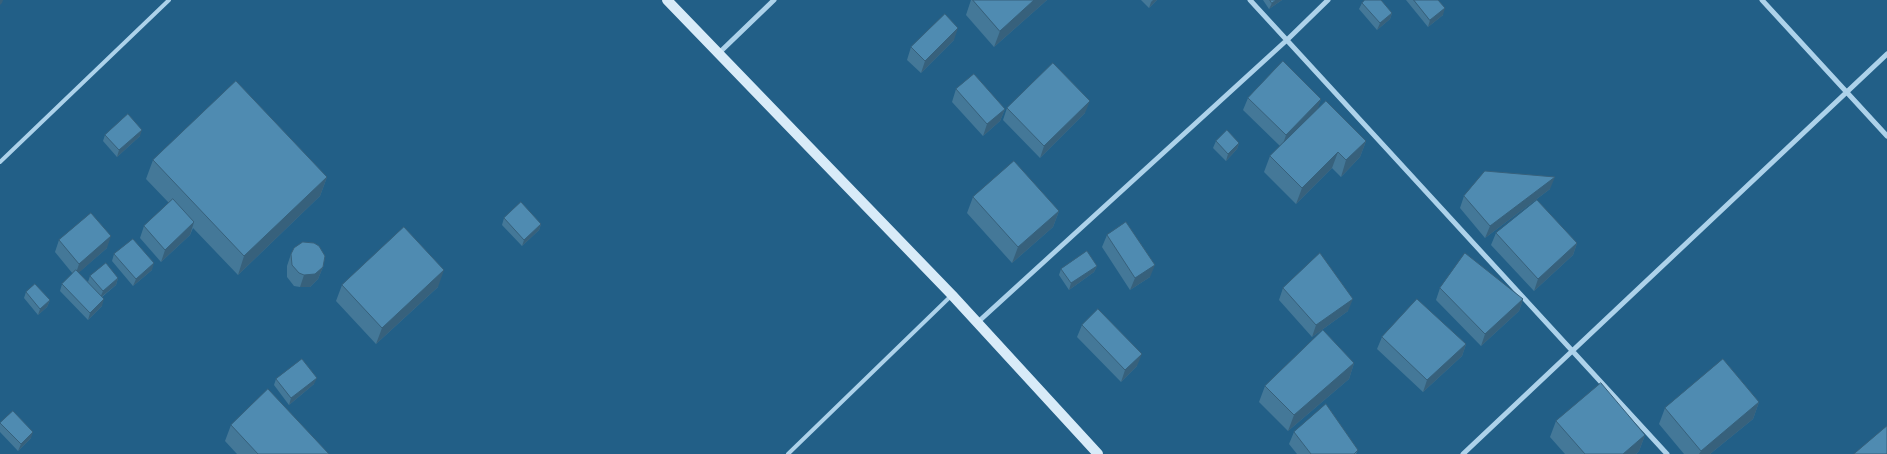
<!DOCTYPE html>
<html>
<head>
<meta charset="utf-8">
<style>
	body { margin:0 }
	canvas { display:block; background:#225f87 }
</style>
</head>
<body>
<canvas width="1887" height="454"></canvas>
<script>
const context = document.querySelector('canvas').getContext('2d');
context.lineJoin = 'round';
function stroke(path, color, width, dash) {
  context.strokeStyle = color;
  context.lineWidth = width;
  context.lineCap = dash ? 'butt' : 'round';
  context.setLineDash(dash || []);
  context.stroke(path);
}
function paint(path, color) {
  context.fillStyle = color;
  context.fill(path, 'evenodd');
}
stroke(new Path2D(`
	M0,162L169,0
	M788,454L952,295`), '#add2ea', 4);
stroke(new Path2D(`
	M1250,0L1667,454
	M1762,0L1887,136
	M719,53L774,0
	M978,322L1288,39L1328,0
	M1463,454L1887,54`), '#add2ea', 5);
stroke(new Path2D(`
	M667,0L952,295L1098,454`), '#d8ebf8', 10);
paint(new Path2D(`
	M971,0H1047L994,47L966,15Z
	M1141,0H1157L1149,8Z
	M1263,0H1282L1269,9Z
	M1406,0H1438L1443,15L1428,27Z
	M1362,3L1392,13L1390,19L1377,30L1359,9Z
	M954,40L921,73L907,60L911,47Z
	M956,89L1005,109L1000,121L983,136L952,102Z
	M1248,98L1321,99L1317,109L1366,141L1360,157L1341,177L1332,168L1296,204L1264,172L1270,156L1280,146L1243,110Z
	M1007,108L1085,113L1040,158L1003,120Z
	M105,135L140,136L117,157L103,141Z
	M1216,141L1239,143L1237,149L1226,161L1213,148Z
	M153,160L327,177L320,196L238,275L193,228L190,235L161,262L140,238L144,226L169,203L146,179Z
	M1550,189L1485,238L1460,208L1464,196Z
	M973,197L1059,211L1053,227L1012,263L967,213Z
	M504,218L541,224L539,230L522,246L502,225Z
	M1496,233L1577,243L1573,255L1534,291L1491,245Z
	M1107,235L1150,277L1130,290L1102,247Z
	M59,240L107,248L78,273L88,282L90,276L118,278L116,285L102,297V306L88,320L60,291L62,284L73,274L55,252Z
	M114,254L152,270L133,286L112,261Z
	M291,254L323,267L318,279L310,287H300L294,286L287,277V266Z
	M1097,266L1094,272L1069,290L1059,275L1061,269Z
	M342,285L438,287L376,344L336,301Z
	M1283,288L1348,311L1312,337L1279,300Z
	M1440,288L1523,299L1519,311L1481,346L1436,300Z
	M26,292L50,300L47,307L38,315L24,298Z
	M1082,325L1137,366L1121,382L1077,337Z
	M1382,337L1466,344L1462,356L1423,392L1377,349Z
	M1354,363L1349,379L1288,431L1259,402L1265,386Z
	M276,379L314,384L289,405L274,385Z
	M1759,402L1753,419L1710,454H1684L1659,424L1665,408Z
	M1556,421L1645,435L1639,451L1636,454H1565L1550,437Z
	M0,423L31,438L18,451L0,432Z
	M231,425L329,454H237L225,441Z
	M1294,432L1358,450L1356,454H1297L1289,444Z`), '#447898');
paint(new Path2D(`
	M0,0H3L2,3L0,5Z
	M1034,0H1047L994,47L1000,31Z
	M1153,0H1157L1149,8L1151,2Z
	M1276,0H1282L1269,9L1272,3Z
	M1445,8L1443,15L1428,27L1430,20Z
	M1392,13L1390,19L1377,30L1380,23Z
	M958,28L954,40L921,73L925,61Z
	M1321,99L1317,111L1282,147L1286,135Z
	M1090,101L1085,113L1040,158L1044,146Z
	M1005,109L1000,121L983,136L987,124Z
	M142,130L140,136L117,157L119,150Z
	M1366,141L1360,157L1341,177L1346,160Z
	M1239,143L1237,149L1226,161L1228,154Z
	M1338,152L1332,168L1296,204L1302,188Z
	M327,177L320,196L238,275L244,256Z
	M1555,177L1550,189L1485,238L1490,226Z
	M1059,211L1053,227L1012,263L1018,247Z
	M194,222L190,235L161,262L165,250Z
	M541,224L539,230L522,246L524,240Z
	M111,236L107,248L75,276L79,264Z
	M1577,243L1573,255L1534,291L1538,279Z
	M154,263L152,270L133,286L136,279Z
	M1155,265L1150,277L1130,290L1135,278Z
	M1097,266L1094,272L1069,290L1071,283Z
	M323,267L318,279L310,287H300L304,275Z
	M444,270L438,287L376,344L382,328Z
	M118,278L116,285L100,298L103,291Z
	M104,299L102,306L88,320L90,313Z
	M1353,299L1348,311L1312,337L1316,325Z
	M1523,299L1519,311L1481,346L1485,334Z
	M50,300L47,307L38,315L40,309Z
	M1466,344L1462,356L1423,392L1427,380Z
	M1142,354L1137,366L1121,382L1125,370Z
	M1354,363L1349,379L1288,431L1294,415Z
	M317,378L314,384L289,405L291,398Z
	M1759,402L1753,419L1710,454H1699L1701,451Z
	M33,432L31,438L18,451L21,444Z
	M1645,435L1639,451L1636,454H1623Z`), '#37617c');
const building = new Path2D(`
	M973,0H1034L1000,31Z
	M1270,0H1276L1272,3Z
	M1365,0H1381L1392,13L1380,23L1362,3Z
	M1414,0H1438L1445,8L1430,20Z
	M945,14L958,28L925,61L911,47Z
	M1283,61L1321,99L1286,135L1248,98Z
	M1053,63L1090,101L1044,146L1007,108Z
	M974,74L1005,109L987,124L956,89Z
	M236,81L327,177L244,256L153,160Z
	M1326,101L1366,141L1346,160L1338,152L1302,188L1270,156Z
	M128,114L142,130L119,150L105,135Z
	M1227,130L1239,143L1228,154L1216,141Z
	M1014,161L1059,211L1018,247L973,197Z
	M1485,171L1555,177L1490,226L1464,196Z
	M173,199L194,222L165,250L144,226Z
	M1537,200L1577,243L1538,279L1496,233Z
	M521,202L541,224L524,240L504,218Z
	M91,213L111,236L79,264L59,240Z
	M1126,222L1155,265L1135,278L1107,235Z
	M404,227L444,270L382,328L342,285Z
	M133,239L154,263L136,279L114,254Z
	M303,242L314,243L319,246L325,256L323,267L315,274L304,275L299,273L292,265L291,254L294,248Z
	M1087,251L1097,266L1071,283L1061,269Z
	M1320,253L1353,299L1316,325L1283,288Z
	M1465,253L1523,299L1485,334L1440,288Z
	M106,263L118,278L103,291L90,276Z
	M76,270L104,299L90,313L62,284Z
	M35,284L50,300L40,309L26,292Z
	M1417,299L1466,344L1427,380L1382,337Z
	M1098,309L1142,354L1125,370L1082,325Z
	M1323,330L1354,363L1294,415L1265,386Z
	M302,359L317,378L291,398L276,379Z
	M1723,359L1759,402L1701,451L1665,408Z
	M1601,383L1645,435L1623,454H1585L1556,421Z
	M268,389L329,454H258L231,425Z
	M1326,404L1358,450L1354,454H1311L1294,432Z
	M13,411L33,432L21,444L0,423Z
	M1887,426V454H1854Z`);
paint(building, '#4f8bb1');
stroke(building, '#37617c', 1);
</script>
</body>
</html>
